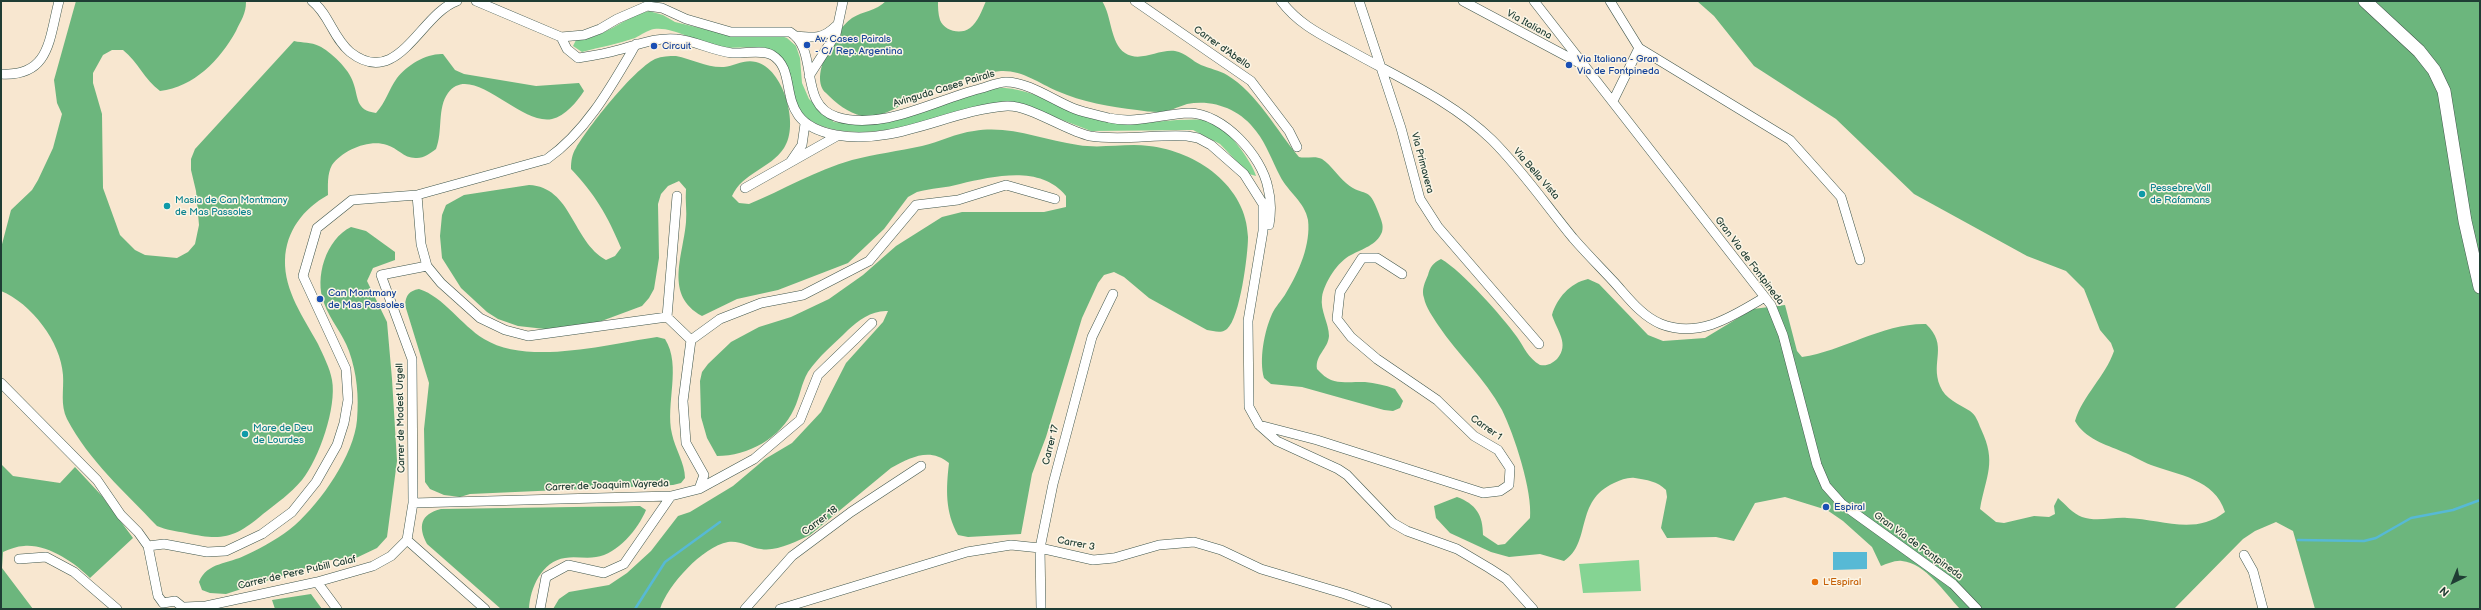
<!DOCTYPE html>
<html>
<head>
<meta charset="utf-8">
<style>
	body { margin:0 }
	#map { position:relative; width:2481px; height:610px; overflow:hidden; background:#f8e7d0; font-family:"Balsamiq Sans",sans-serif }
	canvas { display:block }
	.frame { position:absolute; inset:0; border:2px solid #1f3d34; pointer-events:none }
	.north { position:absolute; left:2433px; top:562px; width:40px; height:40px; -webkit-text-stroke:3px #fcf5e5; paint-order:stroke; rotate:223deg; font-size:11px; font-weight:700; line-height:16px; text-align:center; color:#1f3d34 }
	.north::after { content:''; display:block; margin:auto; width:14px; height:18px; background:#1f3d34; clip-path:polygon(50% 0,100% 100%,50% 72%,0 100%) }
</style>
</head>
<body>
<div id="map">
<canvas width="2481" height="610"></canvas>
<div class="frame"></div>
<div class="north">N</div>
</div>
<script>
const context = document.querySelector('canvas').getContext('2d');
context.lineJoin = 'round';
function paint(path, color) {
  context.fillStyle = color;
  context.fill(path, 'evenodd');
}
function stroke(path, color, width, dash) {
  context.strokeStyle = color;
  context.lineWidth = width;
  context.lineCap = dash ? 'butt' : 'round';
  context.setLineDash(dash || []);
  context.stroke(path);
}
function label(font, color, halo, rows, align = 'center') {
  context.font = font + ' "Balsamiq Sans",sans-serif';
  context.lineWidth = 3;
  context.setLineDash([]);
  context.textBaseline = 'middle';
  context.strokeStyle = halo;
  context.fillStyle = color;
  for (const [text, x, y, turn = 0] of rows) {
    context.save();
    context.translate(x, y);
    context.rotate((+turn || 0) * Math.PI / 180);
    context.textAlign = isNaN(turn) ? turn : align;
    if (halo) context.strokeText(text, 0, 0);
    context.fillText(text, 0, 0);
    context.restore();
  }
}
paint(new Path2D(`
	M649,11L663,15L675,22L737,37L776,34L787,38L796,46L800,58L802,83L809,99L834,122L855,124C887,116 920,109 952,101C968,96 989,87 1005,88C1043,91 1079,119 1118,123C1140,125 1199,115 1214,122C1227,128 1253,163 1256,176L1249,174L1220,144L1193,130L1091,131L1018,103L1005,101C953,112 876,144 825,127C785,114 801,89 784,62C769,38 739,52 715,46C698,42 671,26 654,29C648,30 641,35 635,38C618,44 600,47 582,52L573,46L576,40C603,39 624,17 649,11Z
	M1639,560L1641,591L1583,593L1579,564Z`), '#85d493');
paint(new Path2D(`
	M76,1L246,2C246,14 241,20 236,31C220,60 194,87 160,91C144,79 138,62 123,50H112L103,55L93,73V83L102,114L103,188L120,235L135,250L145,255L177,258L188,252L195,244L199,225L196,191L191,170V159L195,149L294,41C303,43 311,42 319,46C330,51 349,69 353,82C359,98 355,110 376,113C386,102 389,89 397,78C407,65 427,53 443,54L455,70L464,74L536,86L579,83L584,91C577,102 565,116 552,119C520,126 472,61 448,93C437,108 443,132 436,149C431,153 424,158 417,158C404,159 398,148 387,145C369,139 343,150 332,165C327,174 328,186 328,195C303,209 286,231 285,260C284,291 304,318 318,344C323,355 330,368 332,380C337,407 319,459 302,480C290,494 277,503 263,514C235,538 222,541 186,533C176,531 166,530 157,526C125,492 89,461 67,419C60,405 64,390 63,375C61,342 31,303 1,291V248L11,210L32,190L38,180L53,148L62,114L57,103L54,80Z
	M886,1H938C938,7 938,14 940,20C944,31 961,35 970,28C978,22 982,10 986,1H1102C1112,16 1110,43 1125,53C1140,63 1158,49 1175,51C1186,53 1192,61 1201,65C1210,69 1219,70 1227,75C1258,94 1276,130 1299,157C1306,159 1315,155 1322,159C1331,165 1338,176 1346,183C1365,199 1368,183 1379,214C1381,220 1384,225 1382,232C1377,245 1362,249 1351,255C1338,261 1324,283 1322,297C1320,311 1329,323 1329,336C1328,349 1315,355 1317,369C1333,387 1343,381 1365,382C1375,383 1385,385 1395,389L1403,401L1400,408L1393,411L1384,410L1302,387L1271,384L1264,378C1259,360 1264,332 1272,314C1275,307 1282,300 1286,293C1299,272 1311,244 1308,220C1305,202 1288,192 1280,176C1272,161 1267,145 1256,131C1240,109 1213,99 1187,104C1178,107 1168,112 1158,112C1151,112 1144,111 1137,110C1110,107 1082,102 1057,91C1039,83 1022,70 1001,71C978,73 944,85 922,94C904,102 883,120 862,116C848,113 836,103 826,93C808,77 836,29 852,18C863,11 876,11 886,1Z
	M1697,1H2480V609H2315L2293,531L2276,522L2255,531L2243,539L2174,609H1960C1945,593 1925,563 1902,561C1895,560 1887,564 1881,566L1872,547L1843,521L1827,510L1785,497L1755,503L1734,541L1716,537L1667,538L1661,528L1667,497L1666,490C1657,481 1647,480 1635,478C1628,477 1621,480 1614,483C1574,501 1592,543 1564,561L1540,554L1509,557L1491,552L1450,533L1436,518L1434,506L1457,497C1476,504 1483,515 1483,535L1498,545L1505,544L1530,518C1533,492 1514,434 1502,410C1485,378 1458,355 1438,325C1433,317 1426,308 1424,298C1421,290 1425,282 1428,275C1430,267 1433,263 1441,259C1462,271 1502,316 1517,337C1524,347 1528,358 1540,365C1548,366 1551,364 1557,359C1570,344 1557,331 1552,315C1557,298 1570,283 1588,279L1599,284L1648,335L1663,341L1705,338L1753,309L1785,305L1797,351L1802,357C1843,351 1883,323 1926,324C1949,346 1930,361 1940,386C1945,399 1959,404 1970,411C1976,415 1978,422 1981,429C1997,463 1986,475 1980,509L1996,522L2004,523L2034,516L2049,517L2055,514L2054,506L2058,498C2065,504 2073,514 2082,517C2096,522 2113,517 2127,518C2161,519 2195,536 2225,512C2215,479 2178,475 2151,465C2141,461 2132,455 2123,452C2105,444 2085,439 2075,421C2083,395 2105,377 2114,351L2111,343L2100,330L2084,289L2066,271L2027,256L1914,194L1836,119L1754,66L1714,16Z
	M676,56C692,59 707,68 724,67C735,66 744,59 756,62C783,68 800,125 784,148C770,169 742,173 732,196L739,203L749,204C783,190 816,170 852,160C875,154 899,151 922,146C940,142 956,133 974,131C1011,125 1042,140 1078,145C1101,149 1126,143 1149,146C1196,151 1247,186 1248,237C1248,255 1240,318 1227,329C1221,334 1214,331 1207,330L1149,298L1124,277L1114,272L1104,275L1098,283L1082,318L1046,437L1032,474L1021,534L968,537L958,535C945,512 946,489 949,463C930,447 911,457 891,468L810,535C797,541 776,552 761,549C750,548 740,540 728,542C702,547 668,585 660,609H553L559,599L569,592L609,585L627,573L651,551L678,516L690,512L733,486L765,459L792,443L821,412L846,363L883,322L888,311C872,310 859,320 848,330C834,344 819,356 808,372C801,384 800,397 794,409C781,438 748,456 717,456L707,438L701,417L700,381L702,372L708,364L731,342L759,327L791,317L829,299L863,275L896,246L942,217L962,212H1044L1066,207V196C1041,165 995,176 960,184C946,188 931,188 917,192L908,197L884,229L848,263L778,290L737,299L702,316C664,295 683,257 686,222C687,211 685,200 686,189L679,181L668,186L661,194L658,204L659,258L654,289L649,298L642,306L572,332L518,326L498,319L487,312L461,288L442,258L440,236L442,215L446,205L464,195L529,185C572,187 572,241 606,260L615,256L621,248C608,216 594,193 571,169C571,161 572,154 576,148C589,126 633,70 655,59C662,56 669,56 676,56Z
	M351,227L366,231L395,252V260L373,268L367,281L387,322L392,379L397,461L387,537L377,548L356,558L331,560L226,594L210,593L202,590L199,582C207,562 229,564 246,555C263,547 281,537 295,525C321,502 354,455 357,420C359,396 357,374 349,351C343,334 330,320 324,303C314,278 326,239 351,227Z
	M419,289C444,297 461,325 484,339C528,366 608,344 657,337L665,339C682,366 665,404 672,434C675,449 685,463 685,478L681,483L673,485L470,494L460,497L444,495L430,489L425,482L424,429L429,383L405,305C406,295 409,291 419,289Z
	M2,465L13,476L60,483L75,467L102,496L133,538L90,578C75,563 48,544 24,546C17,546 10,549 3,552L2,568L33,609H1Z
	M640,506L646,510C638,529 618,554 596,557C586,559 575,556 565,558C542,561 530,588 529,609H501L427,544C418,527 420,514 441,509Z
	M311,594L322,609H275L272,600Z`), '#6cb67d');
paint(new Path2D(`
	M1833,552H1867V569L1833,570Z`), '#57b9d5');
stroke(new Path2D(`
	M2298,540L2364,541L2376,538L2411,518L2453,510L2480,500
	M635,609L665,562L720,522`), '#57b9d5', 2.5);
const street = new Path2D(`
	M312,1C329,14 333,38 350,52C398,90 420,14 457,1
	M476,1L561,37L584,35L600,29L617,19L647,6L662,8L686,19L731,32H790C820,50 797,105 837,117C883,131 935,100 979,89C987,87 998,82 1006,82C1029,82 1054,101 1075,109C1086,113 1098,115 1109,118C1135,124 1163,114 1189,113C1223,113 1262,156 1268,188C1271,199 1271,213 1269,225
	M1135,1L1251,81L1289,131L1297,147
	M1281,1C1300,26 1324,36 1351,51C1399,78 1452,101 1492,140C1522,170 1546,205 1573,238C1586,253 1600,267 1613,281C1627,296 1641,316 1661,324C1699,339 1733,316 1765,297
	M1359,1L1401,128L1420,199L1438,227L1539,344
	M1463,1L1583,65
	M1534,1L1771,305L1783,335L1817,465L1826,486L1842,504L1953,584L1977,609
	M1610,1L1639,48L1790,140L1841,197L1860,260
	M796,36C814,38 823,39 836,26
	M561,37L567,49L578,58C591,56 605,54 618,50C638,45 655,37 677,39C693,40 713,51 732,53C745,54 761,49 772,55C802,73 770,123 836,135C895,146 949,110 1007,106C1030,105 1066,131 1090,136C1122,141 1155,134 1187,136L1198,138L1211,145L1244,174L1263,204V231L1248,321L1249,407L1259,425L1277,441L1338,469L1347,475L1393,523L1407,531L1457,549L1489,568L1506,579L1533,609
	M1,74C50,77 49,39 59,1
	M809,76L836,34L843,1
	M1613,101L1639,48
	M791,161L802,145L805,124
	M745,188L837,136
	M417,195L421,244L427,266L441,283L480,318L505,330L528,336L667,317
	M677,196L667,317L691,340
	M1,383L97,480L121,515L138,532L148,546L158,596L163,603
	M1259,425L1317,440L1483,493L1500,491L1509,485L1510,468L1498,450L1474,436L1437,400L1377,359L1351,337L1337,319L1340,292L1362,258H1377L1402,274
	M699,489L704,475L686,443L683,401L691,340L720,319L761,303L803,295L869,261L916,205L958,200L1006,185L1055,199
	M413,503L671,496L699,489L754,459L800,420L818,375L872,323
	M407,540L413,503L412,359L381,275L427,266
	M407,540L485,609
	M148,546L164,544L207,552L226,551L262,534L292,512L316,482L337,445L344,423L348,400L346,369L303,276L317,228L352,200L417,195L547,159C587,131 612,85 636,44
	M2244,555L2253,571L2263,609
	M19,559L46,557L74,572L117,609
	M317,582L337,609
	M163,603L175,601L185,609
	M185,607L206,606L317,582L373,566L391,556L407,540
	M540,609L546,577L568,565L604,573L624,564L671,496
	M745,609L792,556L851,512L921,466
	M780,609L967,552L1011,545L1040,548L1093,560L1114,558L1159,545L1194,542L1221,550L1261,569L1345,594L1387,609
	M1041,609L1040,548L1053,484L1092,337L1113,294`);
const secondary = new Path2D(`
	M2365,1L2419,51L2434,70L2444,91L2465,221L2480,287`);
stroke(street, '#40564b', 10);
stroke(secondary, '#40564b', 14);
stroke(street, '#fff', 9);
stroke(secondary, '#fff', 13);
for (const [x, y, r, color] of [
	[807,45,4,"#1a4fb4"],
	[654,46,4,"#1a4fb4"],
	[1569,65,4,"#1a4fb4"],
	[2142,194,4,"#0f9aa8"],
	[167,206,4,"#0f9aa8"],
	[320,299,4,"#1a4fb4"],
	[245,434,4,"#0f9aa8"],
	[1826,507,4,"#1a4fb4"],
	[1815,582,4,"#e8710a"]
]) {
  const dot = new Path2D();
  dot.arc(x, y, r, 0, 2 * Math.PI);
  context.fillStyle = color;
  context.fill(dot);
  stroke(dot, '#fcf5e5', 1.5);
}
label('10px', '#1f3d34', '#fcf5e5', [
	["Via Italiana",1529,25,29],
	["Carrer d'Abello",1222,48,35],
	["Avinguda Cases Pairals",944,89,-17],
	["Via Primavera",1422,163,75],
	["Via Bella Vista",1536,174,49],
	["Gran Via de Fontpineda",1749,261,53],
	["Carrer de Modest Urgell",401,418,-91],
	["Carrer 1",1486,428,35],
	["Carrer 17",1051,445,-76],
	["Carrer de Joaquim Vayreda",607,486,-2],
	["Carrer 18",820,521,-37],
	["Carrer 3",1076,544,11],
	["Gran Via de Fontpineda",1918,546,36],
	["Carrer de Pere Pubill Calaf",297,573,-13]
]);
label('10px', '#164399', '#fcf5e5', [
	["Av. Cases Pairals",815,39],
	["- C/ Rep. Argentina",815,51],
	["Circuit",662,46],
	["Via Italiana - Gran",1577,59],
	["Via de Fontpineda",1577,71],
	["Can Montmany",328,293],
	["de Mas Passoles",328,305],
	["Espiral",1834,507]
], 'left');
label('10px', '#0d838f', '#fcf5e5', [
	["Pessebre Vall",2150,188],
	["de Rafamans",2150,200],
	["Masia de Can Montmany",175,200],
	["de Mas Passoles",175,212],
	["Mare de Deu",253,428],
	["de Lourdes",253,440]
], 'left');
label('10px', '#c56008', '#fcf5e5', [
	["L'Espiral",1823,582]
], 'left');
</script>
</body>
</html>
